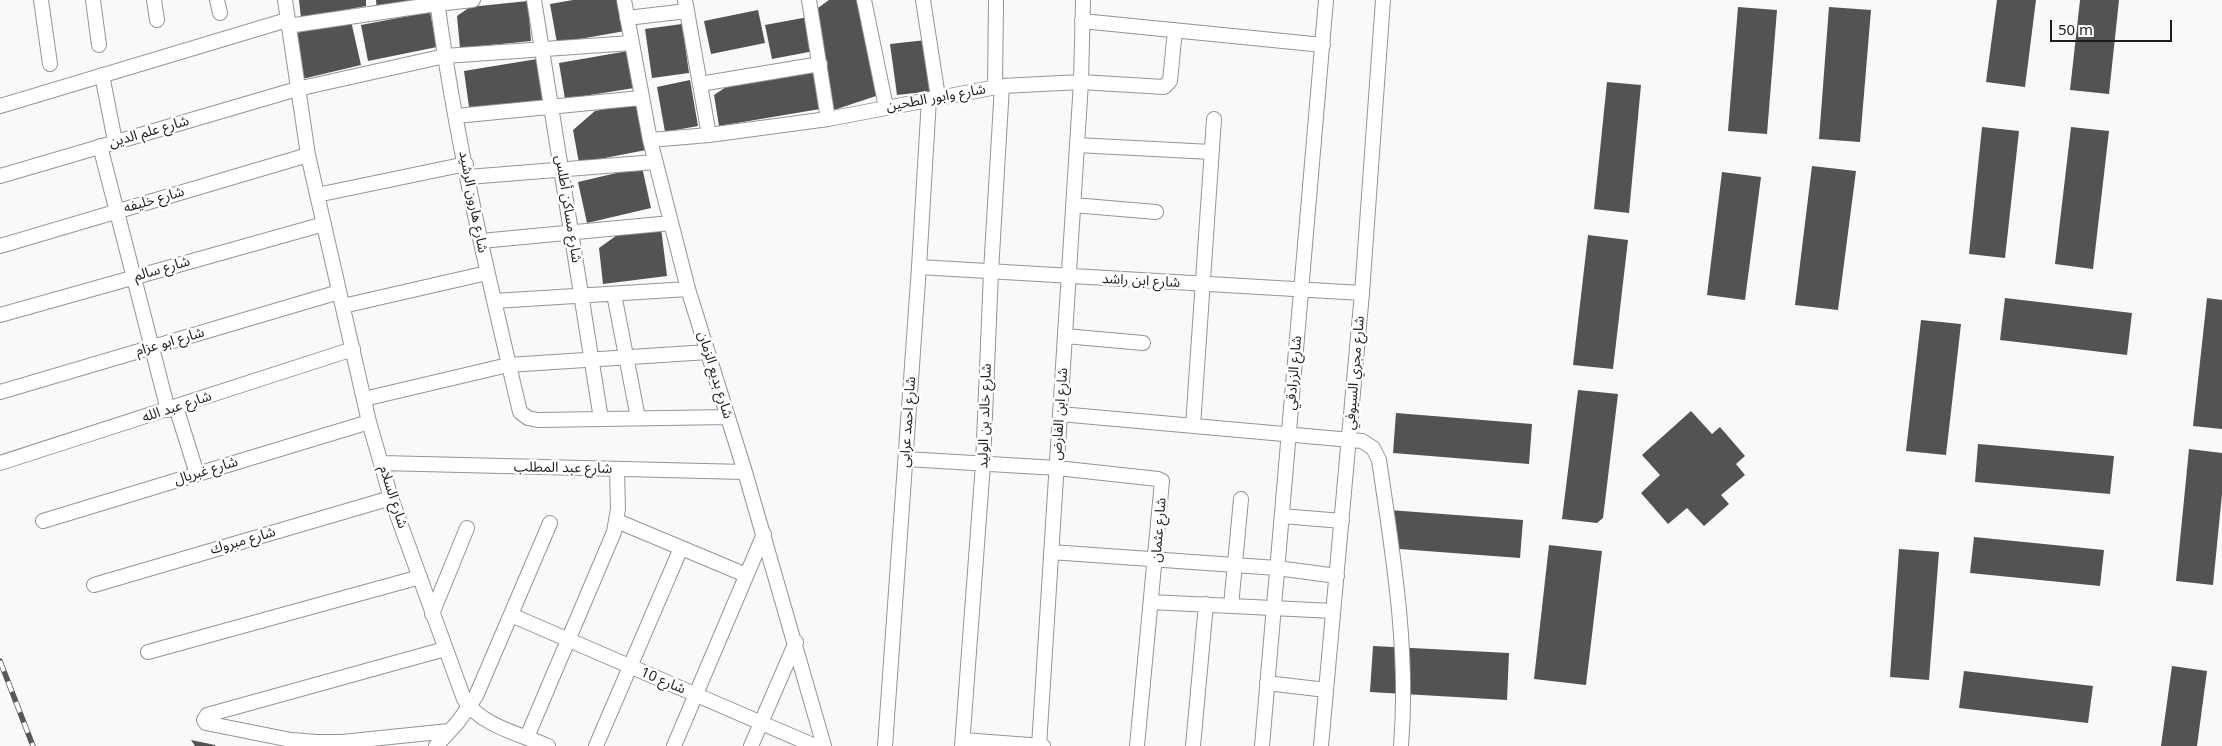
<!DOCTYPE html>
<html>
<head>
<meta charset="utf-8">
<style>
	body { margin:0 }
	#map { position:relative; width:2222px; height:746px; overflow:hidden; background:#f7f9fb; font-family:"Noto Sans",sans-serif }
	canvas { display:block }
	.scale { position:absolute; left:2050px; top:20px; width:122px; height:22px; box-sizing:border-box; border:2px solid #1d1d1e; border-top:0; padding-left:6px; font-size:15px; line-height:18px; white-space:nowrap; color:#1d1d1e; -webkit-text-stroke:4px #fff; paint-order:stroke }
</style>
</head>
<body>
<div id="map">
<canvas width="2222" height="746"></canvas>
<div class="scale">50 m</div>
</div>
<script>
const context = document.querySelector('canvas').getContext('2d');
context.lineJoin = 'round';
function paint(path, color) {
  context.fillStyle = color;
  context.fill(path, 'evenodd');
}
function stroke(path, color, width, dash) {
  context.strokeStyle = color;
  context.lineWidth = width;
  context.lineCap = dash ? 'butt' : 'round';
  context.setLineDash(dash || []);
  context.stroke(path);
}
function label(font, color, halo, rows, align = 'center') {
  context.font = font + ' "Noto Sans","Noto Sans Arabic",sans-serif';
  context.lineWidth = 5;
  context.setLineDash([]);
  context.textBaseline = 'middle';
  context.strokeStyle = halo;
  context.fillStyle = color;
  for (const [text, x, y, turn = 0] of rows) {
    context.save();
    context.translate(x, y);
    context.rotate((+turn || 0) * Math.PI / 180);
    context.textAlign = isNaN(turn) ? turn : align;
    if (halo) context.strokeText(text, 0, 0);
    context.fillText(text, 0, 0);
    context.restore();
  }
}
paint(new Path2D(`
	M299,0H366V6L301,18Z
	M376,0H417V1L377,11Z
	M573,0H619L625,31L557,43L550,4Z
	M829,0H856L882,94L828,112L815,10Z
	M1997,0H2036L2025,87L1986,82Z
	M2080,0H2119L2109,94L2070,90Z
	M528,1L531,41L460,48L457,16L470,7Z
	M1738,7L1777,10L1767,134L1728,131Z
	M1829,7L1871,10L1860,142L1819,139Z
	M758,10L765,43L711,54L704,21Z
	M430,12L437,47L368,61L361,25Z
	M808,17L814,51L772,59L765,25Z
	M351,21L361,65L302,79L292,34Z
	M682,24L689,73L652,78L645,29Z
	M926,40L932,91L897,95L890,44Z
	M628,51L634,88L565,99L559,63Z
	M537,59L543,102L470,114L464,71Z
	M814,72L820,109L719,126L714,95L726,87Z
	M690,80L698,126L665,132L657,87Z
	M1607,82L1641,85L1629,213L1594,209Z
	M637,103L646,150L579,163L573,130L595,111Z
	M1982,127L2019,131L2005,258L1969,254Z
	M2071,127L2109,131L2093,269L2055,264Z
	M1812,166L1856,171L1838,310L1795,305Z
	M642,167L651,208L587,223L578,182Z
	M1722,172L1761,177L1745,300L1707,295Z
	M661,228L667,276L603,284L599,248L620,233Z
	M1588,235L1628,240L1613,369L1573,365Z
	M2005,298L2132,313L2127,355L2000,340Z
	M2207,298L2222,300V429L2193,426Z
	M1921,320L1961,324L1946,455L1906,451Z
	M1578,390L1618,394L1603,518L1597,523L1562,519Z
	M1691,411L1712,434L1720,427L1745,456L1736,464L1745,475L1721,495L1729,504L1704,526L1687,508L1668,524L1641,493L1660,475L1642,455Z
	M1396,413L1532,424L1529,464L1393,453Z
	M1978,444L2114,456L2110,494L1975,482Z
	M2189,449L2222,453V494L2213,585L2176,581Z
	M1389,510L1523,520L1520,558L1386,548Z
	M1974,537L2104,550L2100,586L1970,573Z
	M1549,545L1602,551L1586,685L1534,679Z
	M1899,549L1939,552L1929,680L1890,677Z
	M1373,646L1509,653L1507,700L1370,692Z
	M2172,666L2207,671L2197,746H2161Z
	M1964,671L2093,686L2088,723L1959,708Z
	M191,740L215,745V746H195Z`), '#545252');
const minor = new Path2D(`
	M41,0L50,64
	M93,0L99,45
	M154,0L157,20
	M217,0L220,13
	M285,0L308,155L369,422L391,498L464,699C481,726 520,734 548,746
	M437,0C455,139 488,276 520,412L528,418L538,420L728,417
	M534,0L601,419
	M624,0L650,140L688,289L745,472L824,746
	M685,0L709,135
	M809,0L828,119
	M864,0L886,107
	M923,0L938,97
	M627,18L687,11
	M1082,21L1323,45
	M288,26L437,4L473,0
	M102,75L115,141
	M700,84L820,64
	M995,87L996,0
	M0,106L287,20
	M456,116L641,98
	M650,140L709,135L828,119L1002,86L1081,82L1164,87L1170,81L1175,30
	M1077,145L1211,152
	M100,146L168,410
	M0,176L297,89L445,56L631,43
	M468,177L655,162
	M317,195L466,164
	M1073,205L1156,212
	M481,241L671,223
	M0,246L308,155
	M919,267L1362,293
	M614,294L638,418
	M494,301L688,289
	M343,306L487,273
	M0,315L324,224
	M1065,336L1143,343
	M0,392L339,292
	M364,399L508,365L708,352
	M176,407L197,474
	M1060,414L1362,441L1373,448L1379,460C1393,555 1409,649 1401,746
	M1193,426L1214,119
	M906,459L1057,468L1158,479L1162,481L1137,746
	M0,463L353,349
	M381,463L745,472
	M1282,516L1342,521
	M43,521L369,422
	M617,521L746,575
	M1051,552L1277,568L1337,576
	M94,585L391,498
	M1151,602L1333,611
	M1231,606L1241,499
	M432,614L467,528
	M511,615L815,746
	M445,649L207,715L204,720L206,723L291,740L317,742H342L449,731
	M148,652L420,577
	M1267,683L1326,690
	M527,737L614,532L618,509L617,469
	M963,740L1043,746
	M436,746L458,722L476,696L550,523
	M596,746L681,548
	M674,746L764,534
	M751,746L796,642
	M885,746L919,267L929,99
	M962,746L983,464L991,272L1002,86
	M1039,746L1081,82L1083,0
	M1193,746L1206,604
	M1262,746L1326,0
	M1321,746L1362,293L1383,0`);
stroke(minor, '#939596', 16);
stroke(minor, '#fff', 14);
const rail = new Path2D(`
	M0,661L33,746`);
stroke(rail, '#575859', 5.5);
stroke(rail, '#fff', 4, [11]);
label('14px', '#1d1d1e', '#fff', [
	["شارع وابور الطحين",936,98,-10],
	["شارع علم الدين",149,132,-16],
	["شارع خليفه",154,200,-16],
	["شارع هارون الرشيد",473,202,79],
	["شارع مساكن أطلس",568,209,81],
	["شارع سالم",162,269,-16],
	["شارع ابن راشد",1141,281,3],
	["شارع ابو عزام",170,342,-16],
	["شارع الزرادقي",1294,373,-85],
	["شارع مجري السيوفي",1355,373,-85],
	["شارع بديع الزمان",715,375,73],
	["شارع عبد الله",177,407,-18],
	["شارع ابن الفارض",1060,414,-86],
	["شارع خالد بن الوليد",985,416,-88],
	["شارع احمد عرابى",908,422,-86],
	["شارع عبد المطلب",563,468,1],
	["شارع غبريال",206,471,-17],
	["شارع السلام",393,497,72],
	["شارع عثمان",1159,530,-85],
	["شارع مبروك",243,541,-16],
	["شارع 10",663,681,23]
]);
</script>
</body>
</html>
